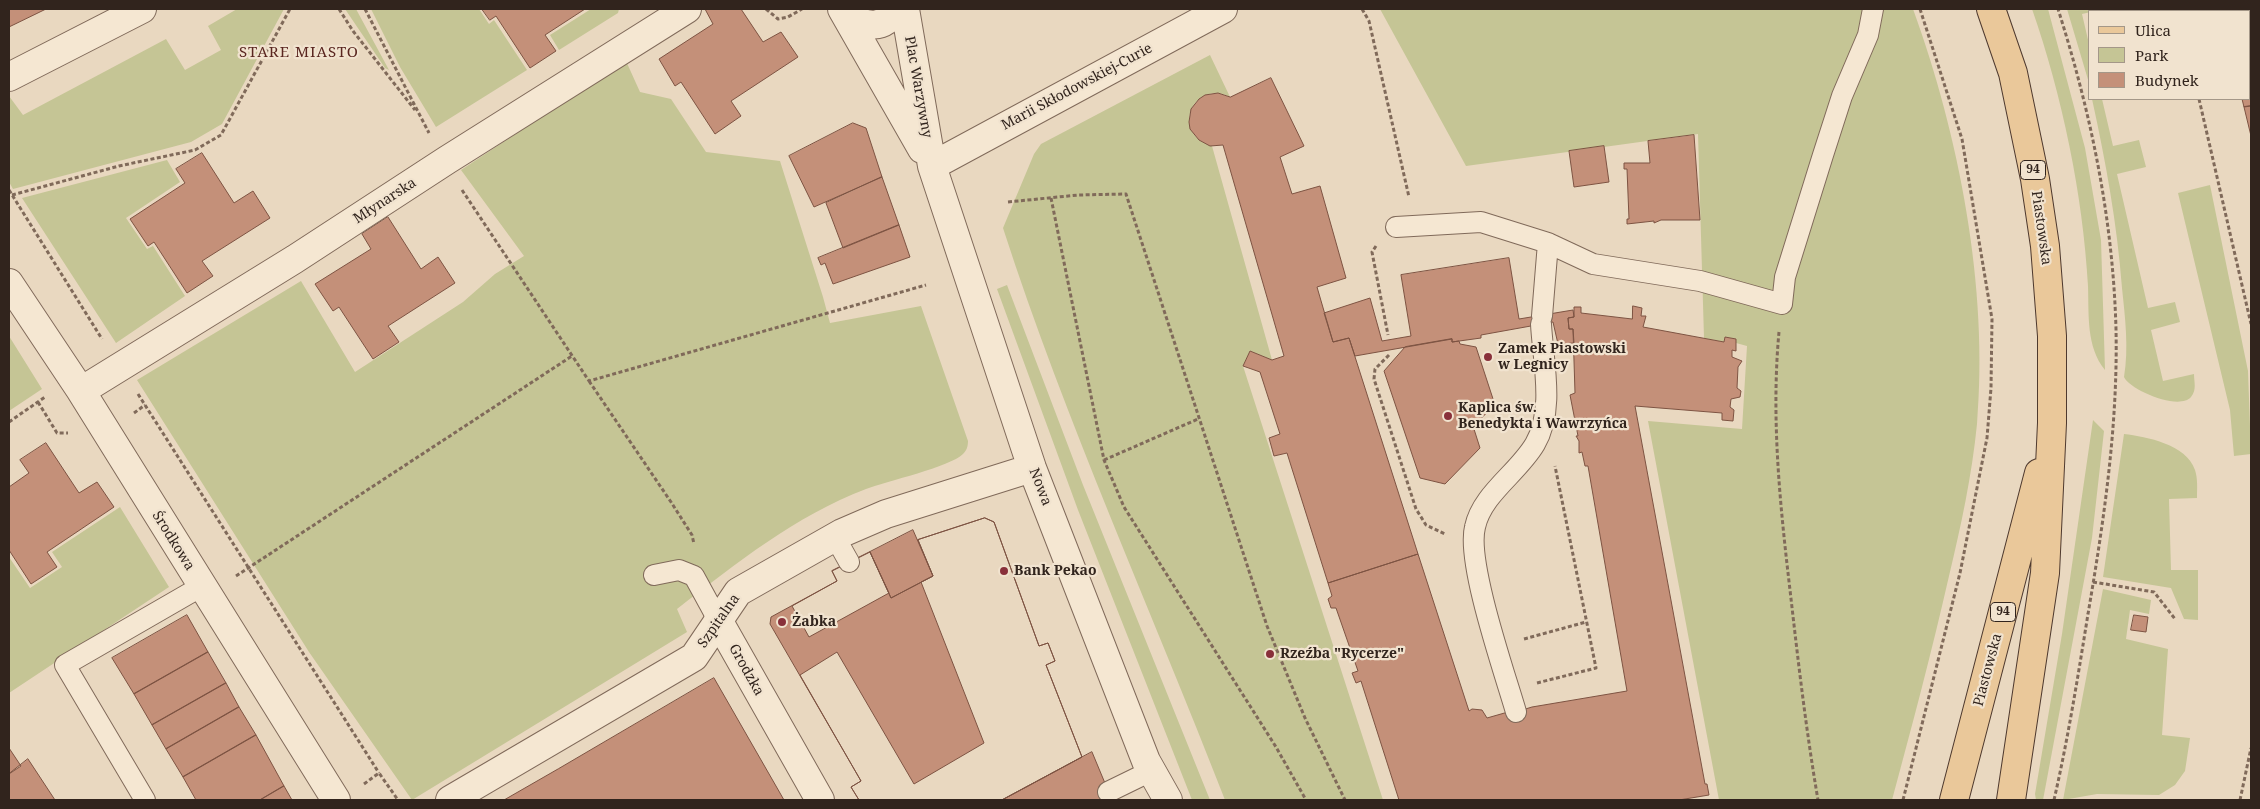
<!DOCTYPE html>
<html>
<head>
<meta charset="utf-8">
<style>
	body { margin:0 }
	#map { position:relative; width:2260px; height:809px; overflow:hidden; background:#e9d8c0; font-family:"Noto Serif",serif }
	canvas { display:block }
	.frame { position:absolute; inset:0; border:10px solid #31241d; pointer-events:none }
	.legend { position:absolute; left:2088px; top:10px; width:162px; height:90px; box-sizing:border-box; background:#f1e3cf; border:1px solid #a49788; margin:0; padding:6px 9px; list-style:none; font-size:15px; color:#31241d }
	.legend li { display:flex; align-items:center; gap:10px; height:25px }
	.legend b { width:25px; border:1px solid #a49788 }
</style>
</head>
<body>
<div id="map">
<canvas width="2260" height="809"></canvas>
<div class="frame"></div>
<ul class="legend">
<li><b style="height:6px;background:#eac89a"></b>Ulica</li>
<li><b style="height:14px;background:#c5c595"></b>Park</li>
<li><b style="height:14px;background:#c49079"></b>Budynek</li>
</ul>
</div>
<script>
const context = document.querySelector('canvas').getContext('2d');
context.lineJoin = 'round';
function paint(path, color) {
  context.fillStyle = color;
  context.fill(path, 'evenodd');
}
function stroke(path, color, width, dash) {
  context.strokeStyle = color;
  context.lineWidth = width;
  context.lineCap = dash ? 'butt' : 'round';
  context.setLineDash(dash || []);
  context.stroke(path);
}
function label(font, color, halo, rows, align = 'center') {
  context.font = font + ' "Noto Serif",serif';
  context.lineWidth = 4.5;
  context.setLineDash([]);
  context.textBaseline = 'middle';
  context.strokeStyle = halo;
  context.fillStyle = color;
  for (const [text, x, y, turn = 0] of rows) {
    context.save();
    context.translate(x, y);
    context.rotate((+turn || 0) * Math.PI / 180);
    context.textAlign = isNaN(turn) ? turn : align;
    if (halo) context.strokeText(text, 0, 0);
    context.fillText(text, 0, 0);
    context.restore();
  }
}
paint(new Path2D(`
	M237,9H284L222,124L191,142L13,189L9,182V96L23,115L166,39L185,70L221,50L208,26Z
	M345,9H356L389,70L385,68Z
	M371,9H479L489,24L494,20L527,70L436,127L400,67Z
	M591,9H619L618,13L559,50L550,35Z
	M1380,9H1913C1959,135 1989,289 1977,424C1972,475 1961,526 1949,576C1932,651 1912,726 1892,800H1719L1648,421L1742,429L1747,346L1736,343V339L1725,337L1724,342L1704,338L1698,134L1466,166Z
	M2032,9H2048L2085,148L2101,240L2105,370C2086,347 2089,314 2088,286C2083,195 2062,95 2032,9Z
	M2067,9H2104L2082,14L2089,44V83Z
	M1210,55L1230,97C1193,79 1170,133 1212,146L1272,360L1250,351L1243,366L1383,800H1225C1151,609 1066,423 1003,228L1034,154L1041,144Z
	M626,61L640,92L671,99L706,152L780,161L823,297L830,323L921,306L968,441C968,446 967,450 963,454C950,467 887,481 866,489C795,516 737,563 677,609L687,632L412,800L309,652L137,380L301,281L355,372L463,302L495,274L524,256L461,170Z
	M2092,99H2102L2113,146L2139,140L2146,167L2117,174L2148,308L2175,302L2180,322L2151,330L2163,381L2194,374C2194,382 2197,390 2191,397C2179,411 2130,390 2124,377C2129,348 2125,317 2122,288C2117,223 2106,163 2092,99Z
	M167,160L180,182L126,218L147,249L153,246L185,296L116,343L22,198Z
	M2210,185L2248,371L2251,454L2234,456L2230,410L2178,193Z
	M1007,285L1083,485L1210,800H1192L1078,510L997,289Z
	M9,336L42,389L9,411Z
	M2093,420L2104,431L2092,538L2043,800H2036L2035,794L2062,634Z
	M2124,434C2147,437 2186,444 2195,470C2198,479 2197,489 2197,498L2169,499L2171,570H2198V620L2184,619L2171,588L2103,577Z
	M120,507L169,587L9,693V557L30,588L62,567L52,552Z
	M2103,589L2151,600L2149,614L2130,610L2126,639L2168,649L2162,735L2190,738L2185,771L2175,785L2159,795L2097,794L2063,800Z`), '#c5c595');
const building = new Path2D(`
	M9,9H46L9,27Z
	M482,9H585L545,35L556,51L530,68L496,16L490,20Z
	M741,9L763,42L781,32L798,57L731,101L741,116L715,134L681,82L675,86L659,59L713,24L705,9Z
	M2220,9H2251V46H2249V11H2221Z
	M2249,46H2251V106L2244,107L2242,99H2249Z
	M1271,78L1304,146L1280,157L1292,194L1320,186L1346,278L1317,287L1333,342L1349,338L1418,554L1328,583L1287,453L1274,456L1269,438L1280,434L1260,372L1243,366L1250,351L1272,360L1284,356L1223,145L1210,146L1199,140L1190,129L1189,122L1191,109L1199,99L1205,95L1218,93L1230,97Z
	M2251,106V136L2244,107Z
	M853,123L866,128L882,177L814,207L789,156Z
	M1694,135L1700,220H1661L1654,223V221L1627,224V219H1629L1627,169H1624V163H1650L1648,141Z
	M1604,146L1609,182L1574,187L1569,151Z
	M202,153L234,203L253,191L270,218L202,261L213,276L187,293L154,242L148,246L130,219L185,183L176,169Z
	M882,177L899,225L843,248L826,203Z
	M388,217L421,269L438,257L455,283L388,326L399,342L373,359L339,307L333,311L315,284L371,249L362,234Z
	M899,225L910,257L833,284L825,263L821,265L818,258Z
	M1509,258L1519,319L1573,310L1574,317L1568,318L1569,329H1573L1574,343L1558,344L1553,322L1481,335V338L1452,342V339L1355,356L1349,338L1333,342L1324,313L1370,298L1382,341L1411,336L1401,275Z
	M1633,306L1642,308L1641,316H1646L1643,327L1724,342L1725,337L1736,339V351L1732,350V357L1742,361L1738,367L1737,388L1741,391L1740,397L1731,399L1730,407L1734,410L1733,421L1722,420V413L1635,406L1705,784H1707L1709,795L1679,800H1399L1361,681L1356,683L1352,673L1358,671L1336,608H1331L1328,599L1332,596L1328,583L1418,554L1469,711L1472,709L1482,710L1487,718L1508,712L1509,714L1532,707L1627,691L1588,466H1585L1582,452L1579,453V441L1576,436H1578L1570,395L1575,393L1573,329H1569L1568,318L1574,317V307H1581V313L1632,319Z
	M1452,339V342L1459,341L1460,344L1476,347L1495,405L1473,426L1480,448L1445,484L1420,478L1384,371L1405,347Z
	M46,443L79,493L97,482L114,507L47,552L57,567L31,584L9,550V487L29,473L20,460Z
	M985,518L994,522L1039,646L1048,643L1055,661L1046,665L1082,757L1002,800H859L851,787L861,781L800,675L837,652L914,784L984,743L921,582L933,576L918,540Z
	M985,518L994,522L1039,646L1048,643L1055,661L1046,665L1082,757L1002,800H859L851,787L861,781L770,624L771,617L837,581L832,571L870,552L891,598L933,576L918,540Z
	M913,530L933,576L891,598L870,552Z
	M870,552L889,593L809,637L792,606L837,581L832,571Z
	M187,615L208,652L134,694L112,658Z
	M2134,615L2148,617L2146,632L2131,630Z
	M208,652L226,683L152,725L134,694Z
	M714,678L784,800H504L558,769Z
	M226,683L239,707L166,749L152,725Z
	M239,707L256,735L183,777L166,749Z
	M256,735L284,786L260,800H196L183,777Z
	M9,748L21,766L9,774Z
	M1092,752L1112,800H1002Z
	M28,759L55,800H9V774Z
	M284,786L292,800H260Z`);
paint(building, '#c49079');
stroke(building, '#7d5342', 1);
const service = new Path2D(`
	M1396,227L1481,222L1548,243L1593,264L1700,281L1782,304L1785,277L1823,155L1842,96L1868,35L1873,9
	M1542,316L1548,243
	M835,537L849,562
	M654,575L679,570L694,576L718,620
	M1516,712C1505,674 1466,562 1475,527C1482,494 1518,473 1535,444C1555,410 1543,362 1541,324
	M1108,792L1151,771
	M145,800L65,665L202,586`);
const minor = new Path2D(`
	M842,9L922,149
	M905,9L932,166L1032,468L1146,761L1168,800
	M847,17C866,26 884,31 895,9
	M9,77L142,9
	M932,166L1223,9
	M9,283L81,391L336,800
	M81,391L295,259L447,160L687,9
	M718,620L820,800
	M450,800L694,657L738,592L842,533L886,514L1032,468`);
const primary = new Path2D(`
	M1991,9L2013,73L2035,179L2045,246L2052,336V423L2045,573L2011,800
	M1954,800L2039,473`);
stroke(service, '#806a5a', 22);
stroke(minor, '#806a5a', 30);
stroke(primary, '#4e392e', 30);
stroke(new Path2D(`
	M339,9L353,31L415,110
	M365,9L429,133
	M766,9L778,19L788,17L802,9
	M1362,9L1369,21L1409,197
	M2178,9L2179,11
	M2199,99L2251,324
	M9,190L102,339
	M462,190L589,381L926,285
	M12,195L119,166L195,150L221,135L290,9
	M1051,198L1104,460L1124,507L1276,747L1306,800
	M1008,202L1078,195L1126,194L1267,626L1305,718L1345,800
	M1376,246L1372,252L1388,335
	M1779,332C1771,418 1780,505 1790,590C1798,660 1806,730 1818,800
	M1389,355L1375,369L1374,379L1416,509L1426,525L1445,534
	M589,381L671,502L692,535L694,544
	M138,394L379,773
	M38,402L57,433H68
	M134,413L145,405
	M9,422L45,397
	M1104,460L1198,419
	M236,576L572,356
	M2093,582L2154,592L2175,619
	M1524,639L1586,622
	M1537,683L1596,668L1555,466
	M364,784L379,773L398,800
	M1903,800L1960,573L1987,438L1991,388L1992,319L1962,139L1920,9
	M2054,800C2068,739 2078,676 2088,614C2104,520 2118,425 2116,329C2113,219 2091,113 2058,9
	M2240,800L2251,748`), '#806a5a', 3, [4, 2.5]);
stroke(service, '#f5e7d2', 20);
stroke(minor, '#f5e7d2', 28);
stroke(primary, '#eac89a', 28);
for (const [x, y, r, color] of [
	[1488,357,5,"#89303a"],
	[1448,416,5,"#89303a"],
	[1004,571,5,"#89303a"],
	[782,622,5,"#89303a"],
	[1270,654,5,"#89303a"]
]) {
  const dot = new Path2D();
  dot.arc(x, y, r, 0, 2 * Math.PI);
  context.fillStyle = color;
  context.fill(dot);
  stroke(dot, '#f1e3cf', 2);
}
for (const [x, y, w] of [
	[2033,170,25],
	[2003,612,25]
]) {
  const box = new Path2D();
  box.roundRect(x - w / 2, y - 9.5, w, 19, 4);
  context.fillStyle = '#f1e3cf';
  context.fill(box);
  stroke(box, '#31241d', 1);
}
label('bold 12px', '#31241d', null, [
	["94",2033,170],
	["94",2003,612]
]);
label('14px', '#31241d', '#f1e3cf', [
	["Plac Warzywny",918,87,80],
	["Marii Skłodowskiej-Curie",1077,87,-28],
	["Młynarska",385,201,-33],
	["Piastowska",2041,228,82],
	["Nowa",1040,487,69],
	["Środkowa",173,541,58],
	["Szpitalna",719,621,-55],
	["Grodzka",746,670,61],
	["Piastowska",1988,670,-75]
]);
label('bold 14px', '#31241d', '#f1e3cf', [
	["Zamek Piastowski",1498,349],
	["w Legnicy",1498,365],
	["Kaplica św.",1458,408],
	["Benedykta i Wawrzyńca",1458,424],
	["Bank Pekao",1014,571],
	["Żabka",792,622],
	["Rzeźba \"Rycerze\"",1280,654]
], 'left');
context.letterSpacing = '1px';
label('15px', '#5a2620', '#f1e3cf', [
	["STARE MIASTO",299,53]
]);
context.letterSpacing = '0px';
</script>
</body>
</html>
